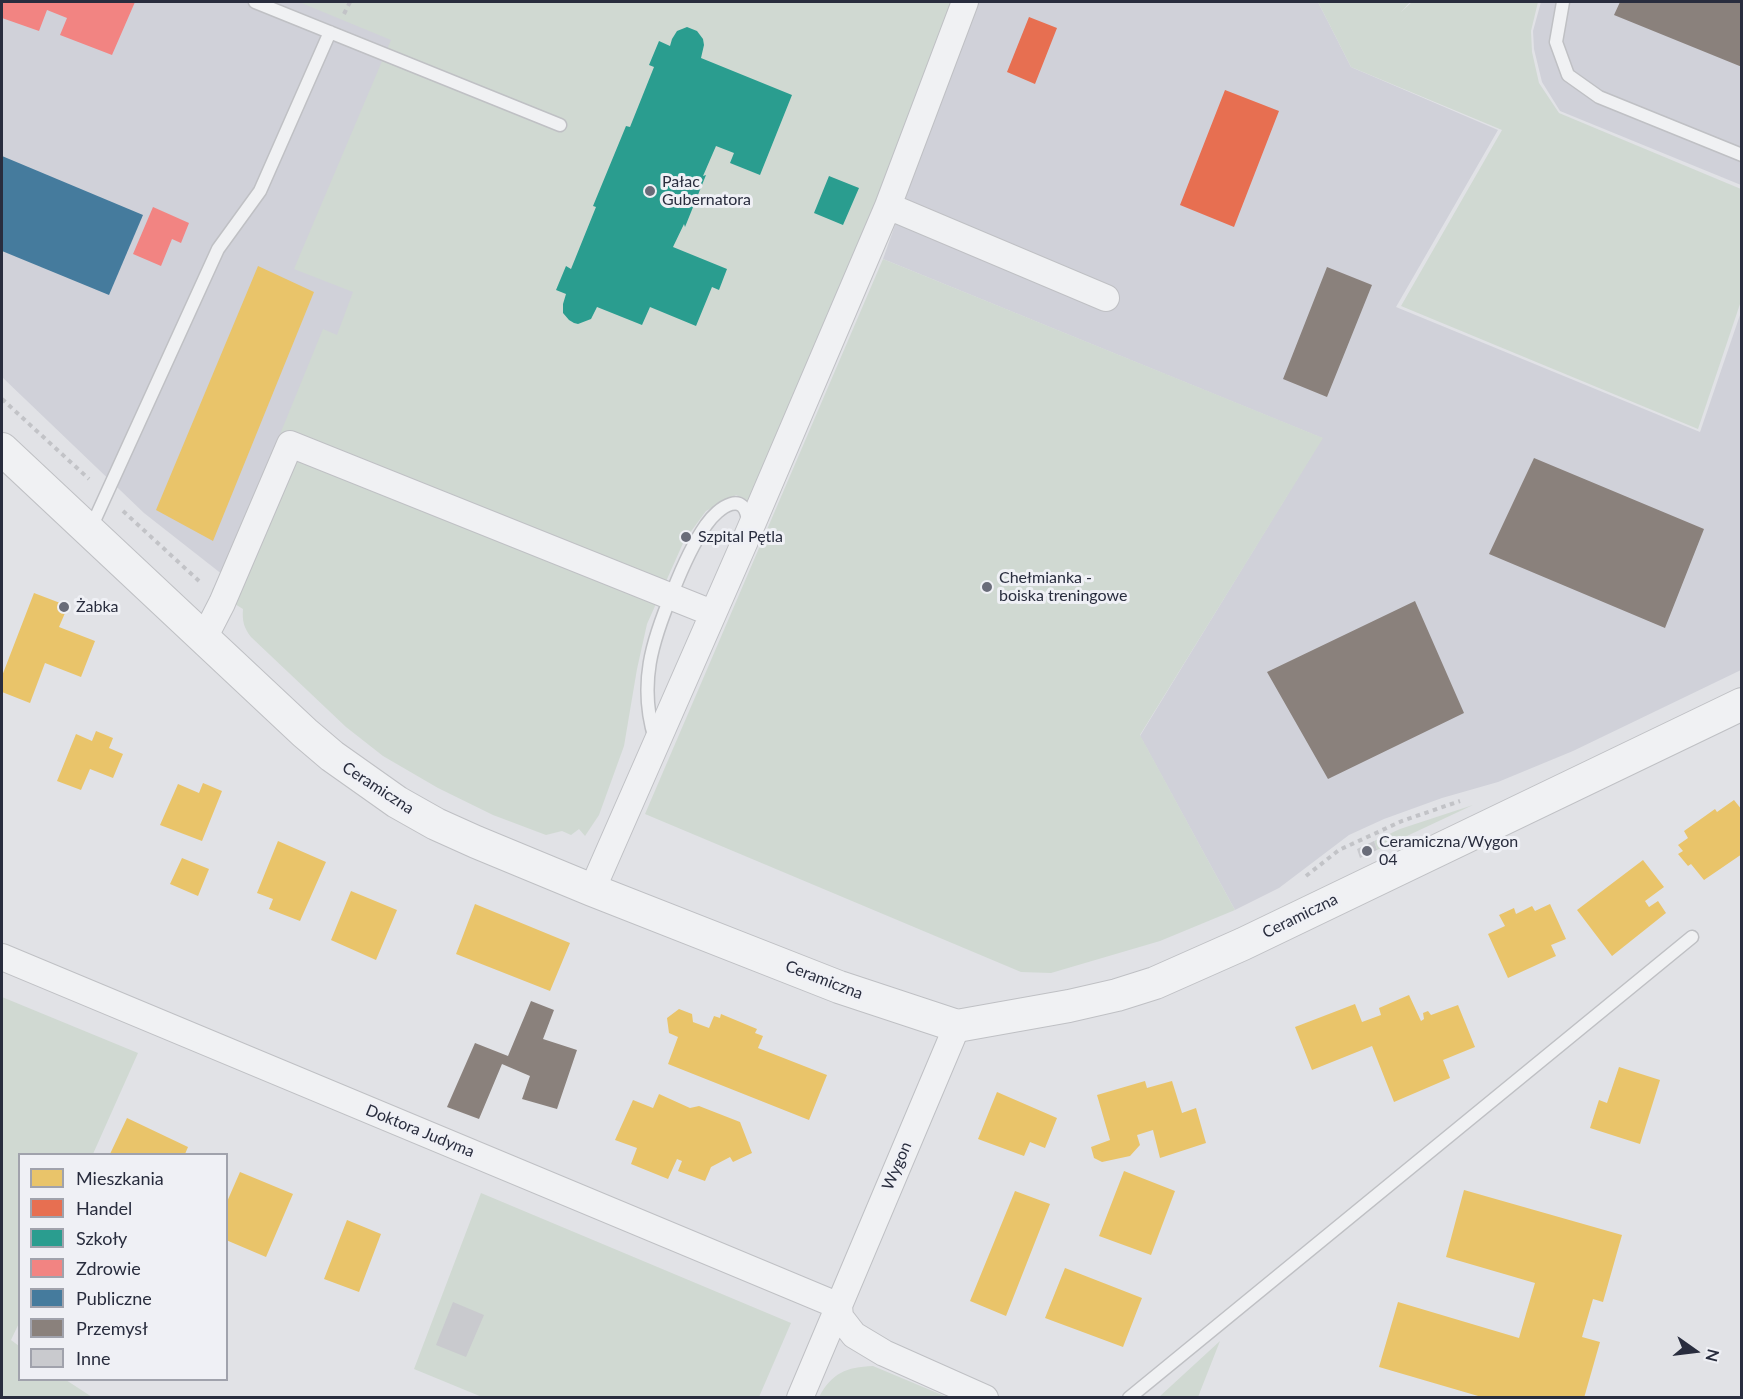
<!DOCTYPE html>
<html>
<head>
<meta charset="utf-8">
<style>
	body { margin:0 }
	#map { position:relative; width:1743px; height:1399px; overflow:hidden; background:#e1e2e6; font-family:Lato,sans-serif }
	canvas { display:block }
	.frame { position:absolute; inset:0; border:3px solid #292d3e; pointer-events:none }
	.legend { position:absolute; left:18px; top:1153px; width:210px; height:228px; box-sizing:border-box; background:#eff0f5; border:2px solid #a0a2ac; margin:0; padding:8px 10px; list-style:none; font-size:18px; color:#292d3e }
	.legend li { display:flex; align-items:center; gap:12px; height:30px }
	.legend b { width:30px; border:2px solid #a0a2ac }
	.north { position:absolute; left:1665px; top:1321px; width:60px; height:60px; -webkit-text-stroke:4px #eff0f5; paint-order:stroke; rotate:104deg; font-size:16px; font-weight:700; line-height:24px; text-align:center; color:#292d3e }
	.north::after { content:''; display:block; margin:auto; width:21px; height:27px; background:#292d3e; clip-path:polygon(50% 0,100% 100%,50% 72%,0 100%) }
</style>
</head>
<body>
<div id="map">
<canvas width="1743" height="1399"></canvas>
<div class="frame"></div>
<ul class="legend">
<li><b style="height:16px;background:#e9c46a"></b>Mieszkania</li>
<li><b style="height:16px;background:#e76f51"></b>Handel</li>
<li><b style="height:16px;background:#2a9d8f"></b>Szkoły</li>
<li><b style="height:16px;background:#f28482"></b>Zdrowie</li>
<li><b style="height:16px;background:#457b9d"></b>Publiczne</li>
<li><b style="height:16px;background:#8a817c"></b>Przemysł</li>
<li><b style="height:16px;background:#c9cace"></b>Inne</li>
</ul>
<div class="north">N</div>
</div>
<script>
const context = document.querySelector('canvas').getContext('2d');
context.lineJoin = 'round';
function paint(path, color) {
  context.fillStyle = color;
  context.fill(path, 'evenodd');
}
function stroke(path, color, width, dash) {
  context.strokeStyle = color;
  context.lineWidth = width;
  context.lineCap = dash ? 'butt' : 'round';
  context.setLineDash(dash || []);
  context.stroke(path);
}
function label(font, color, halo, rows, align = 'center') {
  context.font = font + ' Lato,sans-serif';
  context.lineWidth = 6;
  context.setLineDash([]);
  context.textBaseline = 'middle';
  context.strokeStyle = halo;
  context.fillStyle = color;
  for (const [text, x, y, turn = 0] of rows) {
    context.save();
    context.translate(x, y);
    context.rotate((+turn || 0) * Math.PI / 180);
    context.textAlign = isNaN(turn) ? turn : align;
    if (halo) context.strokeText(text, 0, 0);
    context.fillText(text, 0, 0);
    context.restore();
  }
}
paint(new Path2D(`
	M2,2H958L260,604L144,513L2,377Z
	M974,2H1318L1351,67L1498,130L1396,307L1700,432L1741,312V670L1573,751L1498,782L1442,798L1384,819L1349,835L1279,888L1235,910L1140,736L1322,438L883,259Z
	M1541,2H1741V185L1560,111L1542,82L1534,49L1533,31Z`), '#d0d1d9');
paint(new Path2D(`
	M299,2H958L754,503L736,495L706,511L684,541L647,624L637,669L624,746L599,815L585,836L579,829L571,835L562,831L546,835L493,815L438,788L383,756L346,727L251,637C244,628 242,621 243,609L212,590L225,569L323,329L337,335L353,292L294,269L391,40Z
	M1318,2H1410L1401,12L1412,2H1538L1531,31L1532,52L1539,83L1559,113L1741,189V301L1698,429L1401,306L1502,130L1351,67Z
	M883,259L1323,438L1140,735L1235,910L1160,941L1051,973L1021,972L645,814Z
	M1473,805L1377,850L1374,841L1400,829Z
	M2,997L138,1053L93,1154H20V1321L11,1340L19,1346L20,1380H66L92,1397H2Z
	M481,1193L791,1323L759,1397H482L414,1369Z
	M1220,1341L1198,1397H1159Z
	M873,1366L947,1397H819C832,1373 846,1367 873,1366Z`), '#d0d9d2');
paint(new Path2D(`
	M258,266L314,292L213,541L156,510Z
	M34,593L68,606L59,627L95,641L81,677L45,663L30,703L2,692V676Z
	M96,731L113,738L109,748L123,754L113,778L90,769L81,790L57,781L76,734L92,741Z
	M203,783L222,791L202,841L160,825L178,784L199,793Z
	M1734,800L1742,810V845L1740,846L1742,854L1704,880L1691,864L1688,866L1678,854L1683,851L1678,845L1688,838L1684,831L1715,809L1717,812Z
	M278,841L326,862L300,921L269,909L273,899L257,893Z
	M182,858L209,869L198,896L170,884Z
	M1643,860L1664,887L1645,901L1649,907L1658,901L1666,913L1612,956L1577,910Z
	M351,891L397,910L376,960L331,940Z
	M475,904L570,943L550,991L456,954Z
	M1550,904L1566,939L1551,945L1556,956L1508,978L1488,934L1505,926L1499,915L1514,908L1516,914L1532,906L1535,911Z
	M1409,995L1421,1021L1424,1019L1423,1013L1428,1011L1431,1015L1458,1005L1475,1047L1443,1060L1450,1078L1394,1102L1372,1046L1312,1070L1295,1027L1355,1004L1362,1022L1381,1015L1379,1008Z
	M679,1009L692,1014L693,1022L709,1028L714,1016L720,1018L721,1014L757,1029L755,1033L763,1036L758,1048L827,1075L809,1120L668,1064L678,1037L669,1033L667,1018Z
	M1619,1067L1660,1080L1640,1144L1590,1128L1599,1100L1607,1103Z
	M1145,1081L1147,1088L1172,1081L1182,1113L1196,1108L1206,1143L1160,1158L1153,1130L1137,1135L1140,1145L1130,1156L1102,1162L1094,1158L1091,1147L1110,1140L1097,1095Z
	M997,1092L1057,1118L1045,1148L1030,1142L1024,1156L978,1139Z
	M659,1094L690,1108L699,1106L740,1122L752,1153L733,1162L730,1157L711,1167L705,1181L678,1171L682,1161L677,1159L668,1179L631,1164L637,1148L615,1140L633,1100L653,1108Z
	M127,1118L188,1147L185,1154H110Z
	M1124,1171L1175,1191L1151,1255L1099,1236Z
	M240,1172L293,1194L266,1257L226,1240V1204Z
	M1464,1190L1622,1235L1603,1302L1593,1299L1582,1337L1600,1342L1584,1398H1485L1379,1367L1398,1302L1519,1338L1535,1283L1446,1257Z
	M1015,1191L1050,1204L1006,1316L970,1301Z
	M347,1220L381,1234L359,1292L324,1279Z
	M1065,1268L1142,1298L1123,1347L1045,1318Z`), '#e9c46a');
paint(new Path2D(`
	M1029,17L1057,28L1035,84L1007,72Z
	M1225,90L1279,111L1234,227L1180,205Z`), '#e76f51');
paint(new Path2D(`
	M687,27L697,31L703,39L704,45L701,58L792,95L760,175L730,163L734,153L716,146L703,176L706,175L685,227L684,224L673,247L727,269L719,290L712,287L696,326L650,307L642,325L597,307L591,319L578,324L574,323L569,320L563,313V304L566,294L556,290L566,266L571,269L596,207L593,206L626,126L630,127L654,67L649,65L659,41L670,46L672,39L677,31Z
	M829,176L859,188L843,225L814,213Z`), '#2a9d8f');
paint(new Path2D(`
	M2,2H135L112,55L60,35L67,18L47,10L39,31L2,18Z
	M153,207L189,223L181,243L172,239L161,266L133,254Z`), '#f28482');
paint(new Path2D(`
	M2,156L143,215L109,295L2,251Z`), '#457b9d');
paint(new Path2D(`
	M1620,2H1742V67L1614,15Z
	M1327,267L1372,285L1327,397L1283,379Z
	M1534,458L1704,529L1665,628L1489,554Z
	M1415,601L1464,713L1328,779L1267,672Z
	M531,1001L554,1010L543,1039L577,1050L557,1109L522,1099L530,1076L502,1064L479,1119L447,1107L475,1043L508,1056Z`), '#8a817c');
paint(new Path2D(`
	M1374,841L1377,850L1360,858L1357,849Z
	M453,1302L484,1315L466,1357L436,1345Z`), '#c9cace');
const service = new Path2D(`
	M255,2L560,125
	M1563,2L1556,42L1568,75L1599,97L1742,155
	M90,530L218,249L260,191L330,32
	M655,739C638,684 652,641 673,591C682,568 692,545 706,525C718,507 746,488 748,523
	M1129,1398L1692,937`);
const minor = new Path2D(`
	M888,206L1106,298
	M204,638L222,603L290,444L712,613
	M592,890L745,541L888,206L965,2
	M2,957L839,1306L840,1317L854,1335L884,1353L985,1398
	M800,1398L957,1026`);
const tertiary = new Path2D(`
	M2,449L305,733L332,756L397,802L436,824L476,842L592,890L839,987L957,1026L1069,1006L1117,995L1155,983L1243,944L1742,704`);
stroke(service, '#bfc0c4', 15);
stroke(minor, '#bfc0c4', 28);
stroke(tertiary, '#bfc0c4', 34);
stroke(new Path2D(`
	M344,14L350,2
	M2,399L89,479
	M123,511L199,581
	M1306,876L1339,850L1402,821L1460,801`), '#c2c3c7', 4, [4.5, 4.5]);
stroke(service, '#f0f1f3', 12);
stroke(minor, '#f0f1f3', 26);
stroke(tertiary, '#f0f1f3', 32);
for (const [x, y, r, color] of [
	[650,191,6,"#696c79"],
	[686,537,6,"#696c79"],
	[987,587,6,"#696c79"],
	[64,607,6,"#696c79"],
	[1367,851,6,"#696c79"]
]) {
  const dot = new Path2D();
  dot.arc(x, y, r, 0, 2 * Math.PI);
  context.fillStyle = color;
  context.fill(dot);
  stroke(dot, '#eff0f5', 2);
}
label('16px', '#292d3e', '#eff0f5', [
	["Pałac",662,182],
	["Gubernatora",662,200],
	["Szpital Pętla",698,537],
	["Chełmianka -",999,578],
	["boiska treningowe",999,596],
	["Żabka",76,607],
	["Ceramiczna/Wygon",1379,842],
	["04",1379,860]
], 'left');
label('16px', '#292d3e', '#eff0f5', [
	["Ceramiczna",378,788,33],
	["Ceramiczna",1300,916,-26],
	["Ceramiczna",824,980,21],
	["Doktora Judyma",420,1131,22],
	["Wygon",897,1166,-67]
]);
</script>
</body>
</html>
